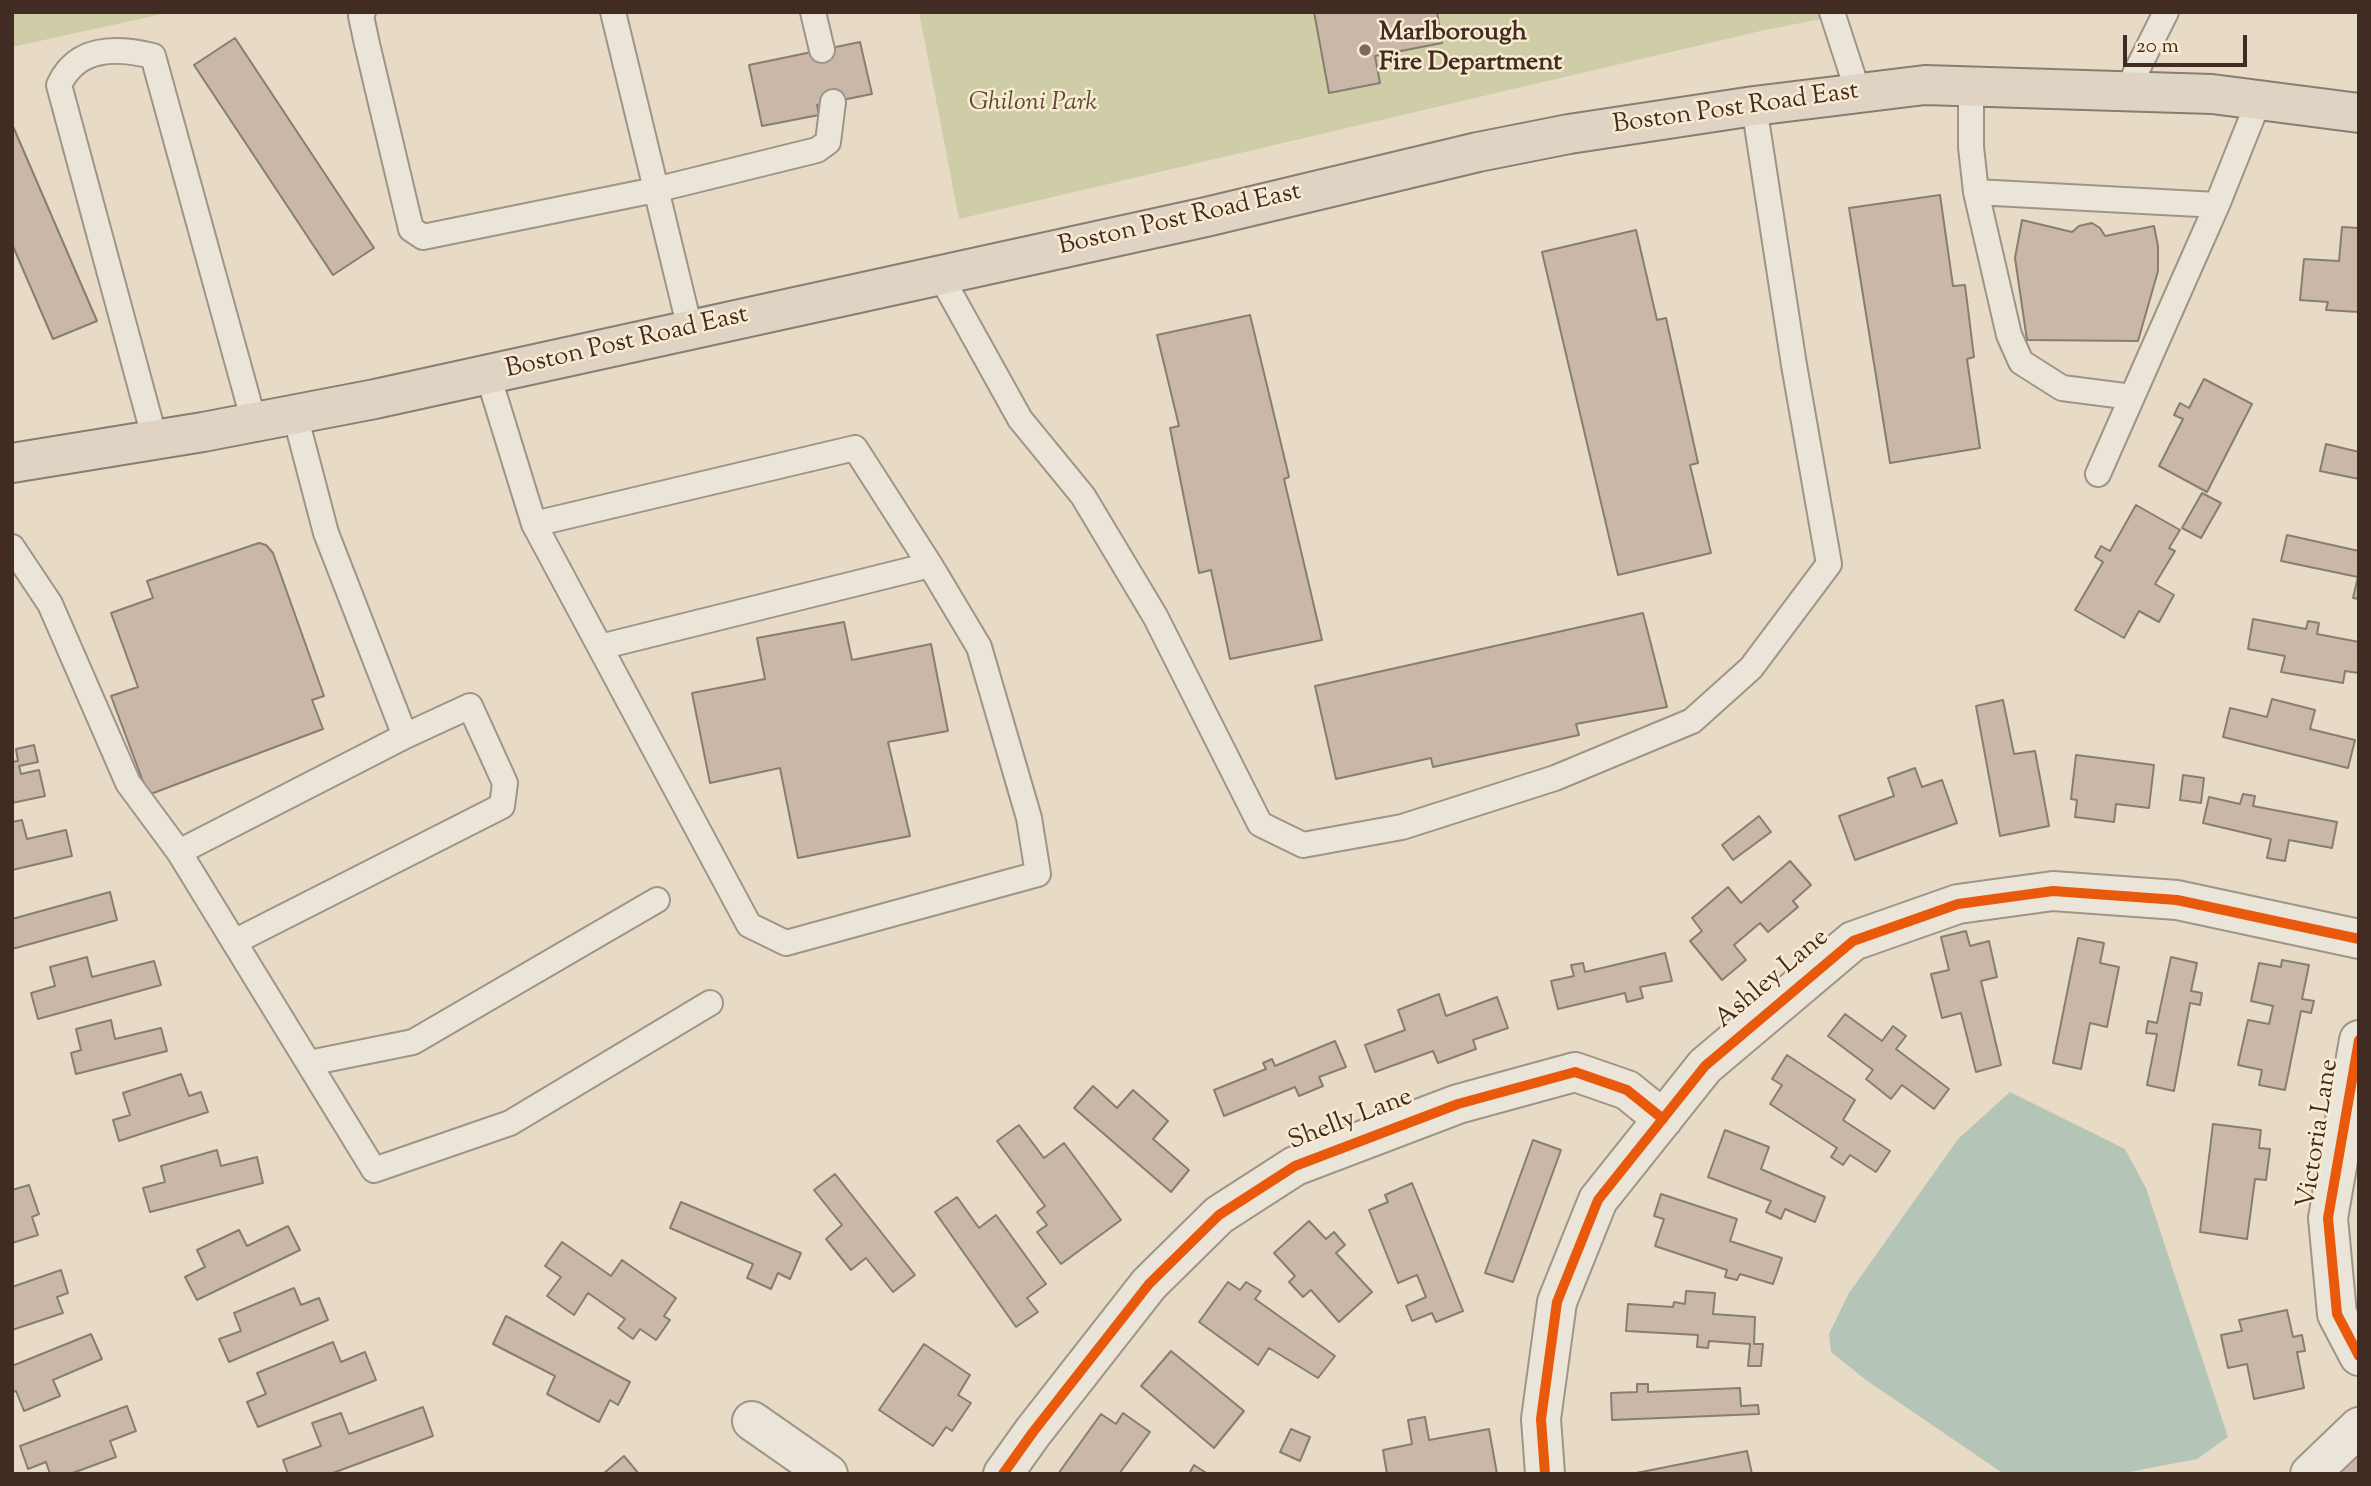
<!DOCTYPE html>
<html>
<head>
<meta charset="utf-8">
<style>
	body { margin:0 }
	#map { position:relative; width:2371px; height:1486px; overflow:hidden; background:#e8dbc5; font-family:"Sorts Mill Goudy",serif }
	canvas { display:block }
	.frame { position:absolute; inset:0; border:14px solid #412c23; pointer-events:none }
	.scale { position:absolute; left:2123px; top:35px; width:124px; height:32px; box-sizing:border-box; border:4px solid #412c23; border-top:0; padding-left:9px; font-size:21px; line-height:24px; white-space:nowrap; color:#412c23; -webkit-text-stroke:5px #f9ead0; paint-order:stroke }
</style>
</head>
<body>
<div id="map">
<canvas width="2371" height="1486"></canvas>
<div class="frame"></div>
<div class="scale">20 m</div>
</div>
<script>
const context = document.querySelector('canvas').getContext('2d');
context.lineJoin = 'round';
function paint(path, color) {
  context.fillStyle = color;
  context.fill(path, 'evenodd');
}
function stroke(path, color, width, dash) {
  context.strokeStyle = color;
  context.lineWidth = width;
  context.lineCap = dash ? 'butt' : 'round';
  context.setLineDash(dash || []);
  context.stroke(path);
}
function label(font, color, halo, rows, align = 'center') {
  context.font = font + ' "Sorts Mill Goudy",serif';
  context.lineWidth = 5;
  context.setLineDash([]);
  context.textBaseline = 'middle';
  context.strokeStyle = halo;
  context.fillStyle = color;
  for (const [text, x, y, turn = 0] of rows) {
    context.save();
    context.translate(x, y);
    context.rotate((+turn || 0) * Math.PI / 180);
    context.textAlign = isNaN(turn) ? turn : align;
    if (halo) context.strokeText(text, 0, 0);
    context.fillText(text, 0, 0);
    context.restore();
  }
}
paint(new Path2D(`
	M12,12H172L12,47Z
	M919,12H1858L1765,30L959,219Z`), '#cfcda7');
paint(new Path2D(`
	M2010,1092L2125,1149L2146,1188L2228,1437L2197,1459L2119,1474H2004L1866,1380L1831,1352L1829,1334L1849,1293L1958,1139Z`), '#b4c5b8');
const building = new Path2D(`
	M1314,12H1437L1442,43L1375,56L1380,83L1329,93Z
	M235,38L374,248L333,275L194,65Z
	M860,42L872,94L817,105L819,115L762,126L749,65Z
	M12,124L97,321L53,339L12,244Z
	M1940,195L1953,286L1965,285L1974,357L1967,359L1980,448L1890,463L1849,208Z
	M2022,220L2072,232L2079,226L2092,223L2100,228L2105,236L2154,226L2158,246V271L2138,341L2027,340L2015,258Z
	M2342,227L2359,228V312L2326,310L2328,302L2300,300L2304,259L2339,261Z
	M1636,230L1657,320L1666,318L1698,463L1690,465L1711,553L1618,575L1542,252Z
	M1250,315L1289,477L1284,479L1322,640L1230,659L1211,570L1199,573L1170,428L1179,426L1157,335Z
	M2204,379L2252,404L2207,492L2159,466L2183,419L2174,415L2180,403L2189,408Z
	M2326,444L2359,452V479L2320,471Z
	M2202,493L2221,503L2201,538L2182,528Z
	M2136,505L2180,530L2169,548L2175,551L2155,584L2174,595L2159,622L2139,611L2124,638L2075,610L2103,562L2095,557L2101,546L2110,551Z
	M2287,535L2359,551V599L2353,598L2358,577L2281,561Z
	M259,543L266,545L273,553L324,696L312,700L323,729L148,795L111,696L138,687L111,613L153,598L147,581Z
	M1643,613L1667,707L1576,724L1579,735L1433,767L1431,758L1336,779L1315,686Z
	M2253,619L2306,629L2308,621L2319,623L2317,634L2359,642V673L2345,671L2343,683L2281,672L2285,656L2248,649Z
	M844,622L852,660L931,644L948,731L888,742L910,836L798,858L780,768L710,783L692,693L765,679L757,638Z
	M2272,699L2315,710L2310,729L2355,740L2348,768L2223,737L2230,708L2267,717Z
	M2003,700L2014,754L2035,751L2049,826L2000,836L1976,706Z
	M34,745L38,762L19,766L21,774L39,770L45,796L12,803V762L18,761L16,749Z
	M2076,755L2154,765L2149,808L2116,804L2114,822L2075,817L2077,800L2071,799Z
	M1915,768L1922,787L1942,780L1957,823L1855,860L1839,816L1894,796L1888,778Z
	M2183,775L2204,778L2201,803L2180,800Z
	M2243,794L2255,796L2253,806L2337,822L2332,848L2289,840L2285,861L2267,858L2271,839L2203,823L2209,797L2240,804Z
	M1759,816L1771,832L1733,860L1722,845Z
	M22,820L27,839L66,830L72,856L12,870V822Z
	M1790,861L1811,885L1793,901L1798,907L1768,932L1760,923L1734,945L1746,960L1722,980L1690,941L1702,931L1692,918L1728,887L1741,903Z
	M110,892L117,920L12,949V919Z
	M1966,931L1970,946L1989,941L1997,977L1981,981L2001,1065L1976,1072L1961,1013L1942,1018L1931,974L1949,970L1941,937Z
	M2078,938L2104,943L2100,963L2119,967L2107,1027L2090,1023L2081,1069L2053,1063Z
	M1665,953L1672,981L1640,987L1643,998L1627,1002L1625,993L1558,1009L1551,981L1574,976L1571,965L1583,963L1585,972Z
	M87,957L92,977L154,961L161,985L38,1019L31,993L55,986L50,967Z
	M2171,957L2197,963L2191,991L2202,993L2200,1005L2190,1003L2174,1091L2147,1085L2157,1034L2146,1033L2148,1021L2157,1023Z
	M2282,960L2309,965L2302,999L2314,1001L2311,1013L2301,1011L2285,1090L2259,1085L2262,1070L2238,1065L2248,1020L2269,1024L2273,1006L2251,1001L2259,963L2281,967Z
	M1439,994L1446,1016L1497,997L1508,1028L1473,1040L1476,1049L1438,1063L1433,1051L1375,1072L1365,1045L1405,1030L1398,1010Z
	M1845,1014L1882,1041L1893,1026L1906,1036L1896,1049L1949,1089L1934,1109L1902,1085L1891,1099L1866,1079L1873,1070L1828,1036Z
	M111,1020L115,1039L161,1028L167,1051L76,1074L71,1053L81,1050L76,1029Z
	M1335,1041L1346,1067L1319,1077L1323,1086L1299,1096L1295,1087L1224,1116L1214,1090L1266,1069L1263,1063L1272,1059L1275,1066Z
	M1787,1055L1855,1100L1843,1120L1890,1151L1876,1172L1850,1155L1843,1165L1831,1157L1837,1148L1770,1104L1782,1085L1772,1079Z
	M181,1074L189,1096L201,1092L208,1112L119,1141L113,1120L130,1115L123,1093Z
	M1093,1086L1117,1108L1133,1090L1168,1121L1153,1139L1189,1170L1171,1192L1074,1108Z
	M2213,1124L2261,1130L2259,1148L2270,1149L2266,1180L2255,1179L2247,1239L2200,1232Z
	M1019,1125L1044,1158L1064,1143L1121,1220L1061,1264L1037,1232L1047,1225L1037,1212L1045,1206L997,1141Z
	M1725,1130L1769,1147L1761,1169L1825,1197L1815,1222L1785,1209L1781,1219L1766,1212L1771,1201L1708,1177Z
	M1533,1140L1561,1150L1513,1282L1485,1273Z
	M217,1150L221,1166L257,1157L263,1183L150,1212L143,1188L165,1182L161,1166Z
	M835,1174L915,1275L893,1292L866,1258L851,1270L826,1239L842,1225L814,1190Z
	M1412,1183L1463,1311L1436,1322L1432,1313L1412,1321L1406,1306L1426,1297L1417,1275L1398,1283L1369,1210L1388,1202L1385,1195Z
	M29,1185L39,1214L32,1217L38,1235L12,1243V1190Z
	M1661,1194L1737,1219L1730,1241L1782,1258L1773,1284L1740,1274L1737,1280L1725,1277L1727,1270L1655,1246L1664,1219L1654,1216Z
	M957,1197L979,1228L996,1215L1046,1284L1027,1298L1038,1312L1016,1327L935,1212Z
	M681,1202L801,1253L790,1279L778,1273L771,1289L747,1278L753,1264L670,1228Z
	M1309,1221L1326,1239L1334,1232L1345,1245L1336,1253L1372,1292L1339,1322L1311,1290L1303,1297L1289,1282L1295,1276L1274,1253Z
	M288,1226L300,1250L197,1300L185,1277L205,1267L197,1250L239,1230L247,1246Z
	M562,1242L611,1276L622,1260L676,1298L664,1316L670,1320L656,1340L640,1329L633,1339L618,1328L625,1319L588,1293L574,1315L547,1296L561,1277L545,1266Z
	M61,1270L68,1293L57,1297L63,1313L12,1330V1287Z
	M1228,1282L1240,1290L1246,1282L1261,1291L1255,1299L1335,1356L1318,1378L1269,1348L1258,1365L1199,1322Z
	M294,1288L301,1305L319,1298L328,1320L229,1362L219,1339L241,1331L234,1313Z
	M1686,1291L1715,1293L1713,1314L1755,1317L1754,1344H1763L1761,1366H1748L1750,1344L1709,1341L1708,1348L1697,1347L1698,1335L1626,1331L1628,1304L1673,1307L1674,1302L1685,1304Z
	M2287,1310L2293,1337L2302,1335L2305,1351L2297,1352L2304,1388L2254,1399L2247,1364L2228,1368L2221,1335L2242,1331L2239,1320Z
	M506,1316L630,1382L618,1405L610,1400L599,1422L547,1394L555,1376L493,1344Z
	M91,1334L102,1359L53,1380L60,1396L24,1411L16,1391L12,1392V1366Z
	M333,1342L341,1362L365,1352L376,1380L258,1427L247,1402L266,1394L257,1373Z
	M924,1344L970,1375L958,1395L971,1403L952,1431L946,1427L933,1446L879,1410Z
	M1171,1351L1244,1411L1214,1448L1141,1386Z
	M1637,1384H1648V1392L1740,1388L1741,1406L1758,1405L1759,1414L1612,1420L1611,1393L1637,1392Z
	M127,1406L136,1431L110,1441L116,1457L70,1474H50L46,1462L28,1469L20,1446Z
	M423,1407L433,1436L330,1474H288L283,1460L321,1446L312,1423L341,1413L349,1434Z
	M1123,1413L1150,1432L1119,1474H1058L1101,1414L1116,1424Z
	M1425,1417L1429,1440L1489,1429L1497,1474H1387L1383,1450L1412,1444L1408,1420Z
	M1291,1429L1310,1437L1300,1461L1280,1452Z
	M2352,1450L2359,1454V1474H2339Z
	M1747,1451L1752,1474H1631Z
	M624,1456L639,1474H603Z
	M1194,1465L1208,1474H1189Z`);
paint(building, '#cab7a7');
stroke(building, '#877d71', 2);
const service = new Path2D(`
	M363,12L361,16L367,44L411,229L423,237L655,190L817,150L828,142L833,102
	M613,12L690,329
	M813,12L822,50
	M1832,12L1858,92
	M1971,86V147L1976,192L2009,335L2021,362L2062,388L2132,397
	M2127,90L2166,12
	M1976,192L2217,205
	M940,275L1020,419L1083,496L1155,616L1260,824L1303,845L1402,827L1555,778L1692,721L1751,668L1829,564L1794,365L1754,106
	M488,375L534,524L749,925L786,943L1038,874L1029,818L979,647L930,565L855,448L534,524
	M155,440L59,85C77,46 116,47 153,56L254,422
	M2098,474L2217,205L2259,100
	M12,547L50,604L128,783L179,852L405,736L326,533L295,415
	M600,647L930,565
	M179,852L374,1170L510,1123L710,1003
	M234,942L502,806L505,783L470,706L405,736
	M309,1063L413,1042L657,900`);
const minor = new Path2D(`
	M2359,1040L2328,1218L2337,1314L2359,1356
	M752,1421L828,1474
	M1003,1474L1033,1432L1149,1284L1219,1215L1295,1166L1458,1104L1575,1072L1627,1090L1663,1119
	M1545,1474L1541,1419L1557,1302L1598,1200L1705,1066L1853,941L1958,904L2053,891L2177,900L2359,939
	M2310,1474L2359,1427`);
const primary = new Path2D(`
	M12,463L203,432L375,399L1206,217L1478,152L1569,134L1754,106L1925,85L2212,94L2359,113`);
stroke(service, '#9e9487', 28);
stroke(minor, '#9e9487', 42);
stroke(primary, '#877d71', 42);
stroke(service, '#ebe4d9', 24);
stroke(minor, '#ebe4d9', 38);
stroke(primary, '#dfd4c4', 38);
stroke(new Path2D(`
	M2359,1040L2328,1218L2337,1314L2359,1356
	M1003,1474L1033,1432L1149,1284L1219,1215L1295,1166L1458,1104L1575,1072L1627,1090L1663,1119
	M1545,1474L1541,1419L1557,1302L1598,1200L1705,1066L1853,941L1958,904L2053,891L2177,900L2359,939`), '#e8590c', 10);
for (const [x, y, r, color] of [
	[1365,50,7,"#7b695c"]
]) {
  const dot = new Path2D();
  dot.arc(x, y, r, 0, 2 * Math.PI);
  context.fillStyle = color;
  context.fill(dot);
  stroke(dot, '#f9ead0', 2.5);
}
label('bold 26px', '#412c23', '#f9ead0', [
	["Marlborough",1379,35],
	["Fire Department",1379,65]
], 'left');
label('italic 26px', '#594a39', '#f9ead0', [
	["Ghiloni Park",1033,105]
]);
label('26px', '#412c23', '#f9ead0', [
	["Boston Post Road East",1736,110,-8],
	["Boston Post Road East",1180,221,-13],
	["Boston Post Road East",627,344,-13],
	["Ashley Lane",1773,980,-40],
	["Shelly Lane",1351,1121,-21],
	["Victoria Lane",2320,1134,-81]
]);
</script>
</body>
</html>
